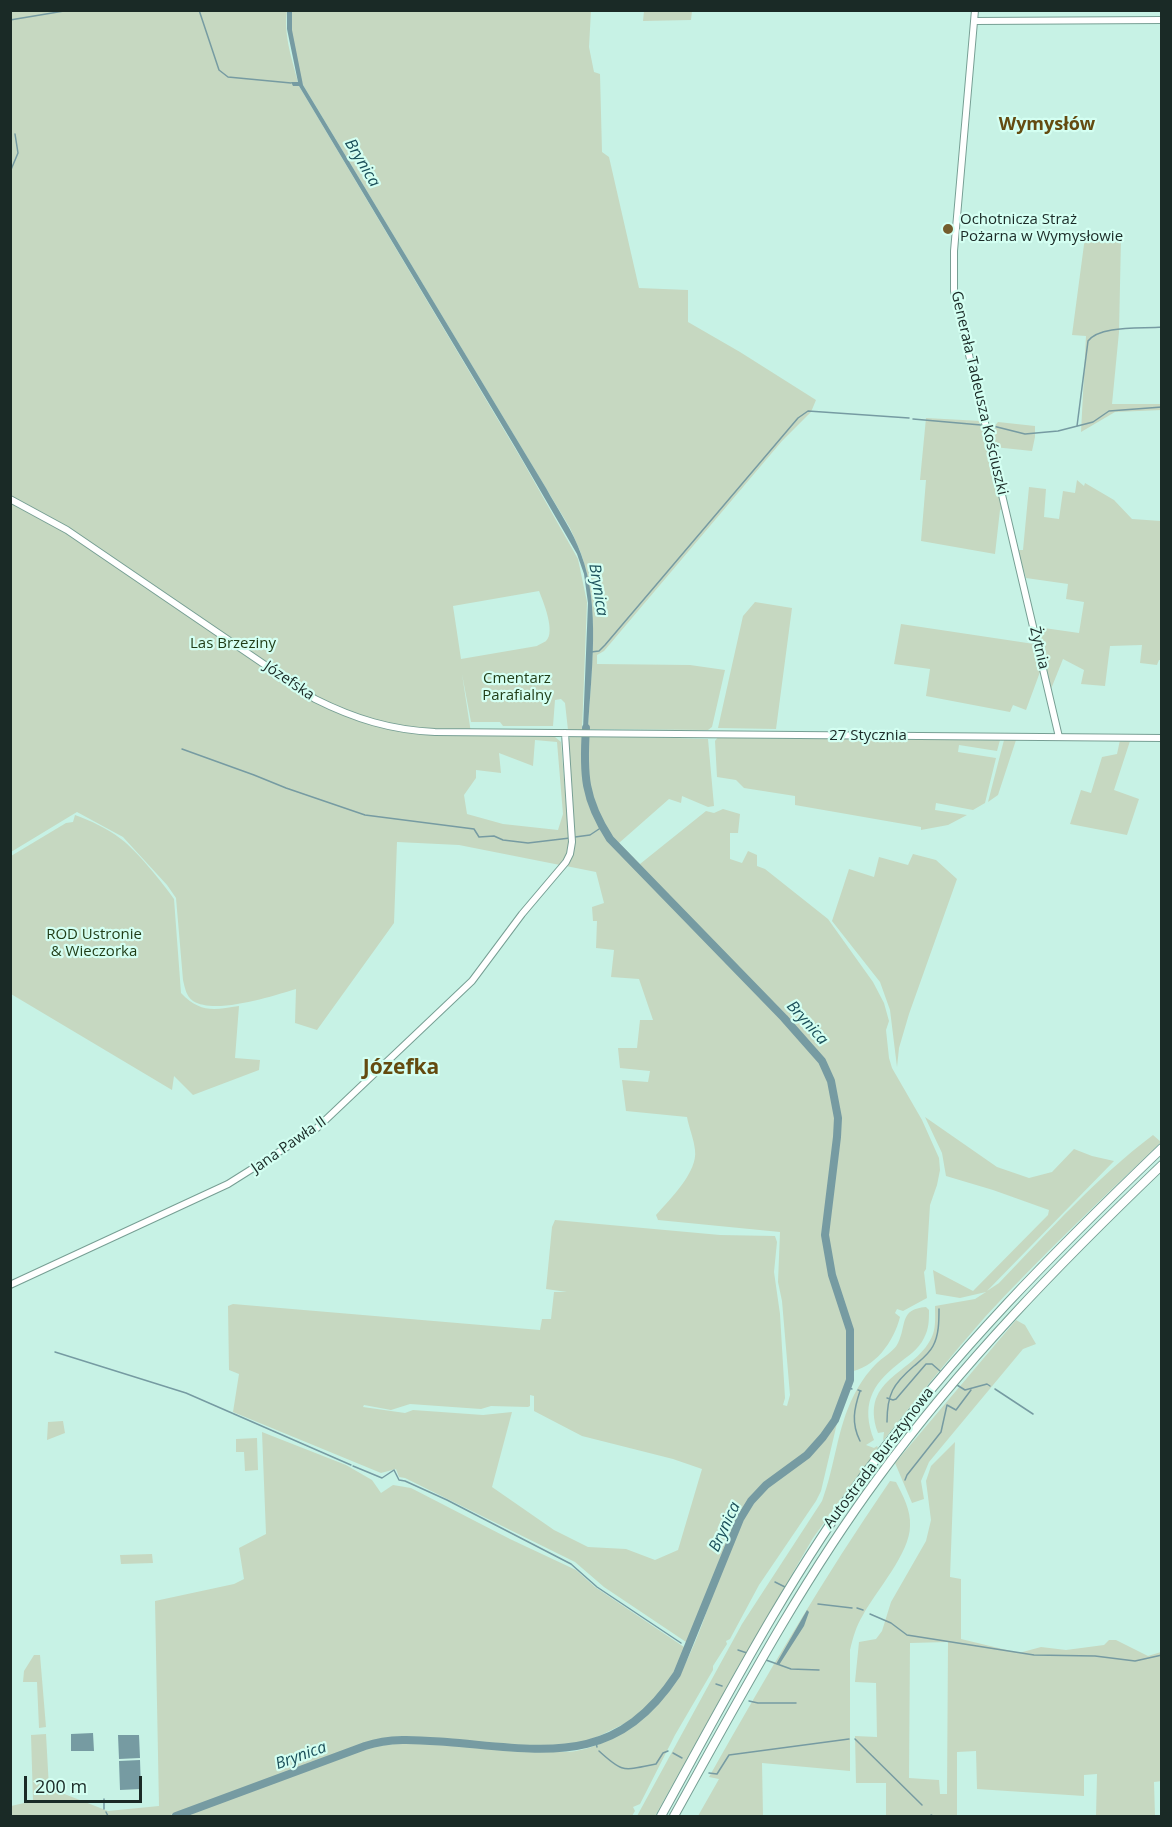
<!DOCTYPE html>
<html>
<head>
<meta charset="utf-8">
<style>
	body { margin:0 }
	#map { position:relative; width:1172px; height:1827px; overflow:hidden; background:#c7f2e5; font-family:"Open Sans",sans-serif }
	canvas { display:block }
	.frame { position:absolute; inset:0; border:12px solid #1a2a26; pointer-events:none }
	.scale { position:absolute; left:24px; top:1776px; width:118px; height:27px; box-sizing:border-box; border:3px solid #1a2a26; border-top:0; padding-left:8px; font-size:18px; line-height:21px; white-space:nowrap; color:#1a2a26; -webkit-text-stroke:4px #d4fff2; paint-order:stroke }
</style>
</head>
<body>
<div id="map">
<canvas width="1172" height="1827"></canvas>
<div class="frame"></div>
<div class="scale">200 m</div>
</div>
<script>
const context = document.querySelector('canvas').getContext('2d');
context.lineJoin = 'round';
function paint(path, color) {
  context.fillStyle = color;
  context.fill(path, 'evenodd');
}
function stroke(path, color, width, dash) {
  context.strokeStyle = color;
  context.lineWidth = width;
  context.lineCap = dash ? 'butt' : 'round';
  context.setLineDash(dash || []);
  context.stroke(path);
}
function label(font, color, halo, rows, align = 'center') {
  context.font = font + ' "Open Sans",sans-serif';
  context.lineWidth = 4.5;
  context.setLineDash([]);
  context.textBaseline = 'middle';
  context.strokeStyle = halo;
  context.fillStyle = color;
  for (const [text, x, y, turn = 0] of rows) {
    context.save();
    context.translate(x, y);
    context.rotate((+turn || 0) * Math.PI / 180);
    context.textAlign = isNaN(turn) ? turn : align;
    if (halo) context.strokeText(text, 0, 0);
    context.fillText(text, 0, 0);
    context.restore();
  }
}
paint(new Path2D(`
	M292,10L591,11L589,47L594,72L600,74L602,152L609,157L639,288L688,290V322L740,352L816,400L811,412L782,441L604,651L597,655V664L690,665L725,670L712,727L708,730L588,729C591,674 599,617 584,563C581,551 575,540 570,528L303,85C295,64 289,33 292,10Z
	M10,11H287C283,35 293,62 299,86L522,460L578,559L587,602L582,730H568L565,703L561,699L555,700L553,726H503L500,722H471L462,674L471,733L547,735L555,737L561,742L569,841L566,855L560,865L459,845L397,842L394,923L317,1030L295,1023L296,989C273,996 215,1015 193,1001C186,996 185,988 183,980L176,898L167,885L123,837L77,812L11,852ZM539,591C543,601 556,632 546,641C545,642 538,645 537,646L461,659L453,606ZM535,740L557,742L563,814L558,830L503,824L467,814L464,795L476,778V770L501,773L499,753L533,766Z
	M644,11V10L692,11L691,20L643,21Z
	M1085,237L1121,238L1119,332L1112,404H1161L1162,410L1115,412L1081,432L1086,336L1072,335Z
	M926,418L981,421L1002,509L1000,510L995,554L921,541L926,480H920Z
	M998,422L1035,426V437L1032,451L994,447L990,431Z
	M1077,480L1084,486L1085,483L1114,500L1132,519L1161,521V660H1159L1157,665L1140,663L1142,645L1110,646L1105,686L1081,684L1084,670L1063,659L1051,689L1037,627L1079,633L1084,602L1066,599L1068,584L1026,578L1018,550H1023L1029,487L1046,489L1044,517L1059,519L1063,491L1075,493Z
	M755,602L792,608L776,729L718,728L743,616Z
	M901,624L1034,644L1040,672L1026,710L1013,705L1010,712L926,696L930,669L894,664Z
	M576,735L708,739L714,806L708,807L682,796L681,803L669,799L619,843L640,864L706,811L714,813L723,809L740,814L738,833H730V859L742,863L748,851L757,855V866L765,869L828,919L873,982L884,1003L889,1021L886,1030L889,1058L892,1068L922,1120L939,1158L940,1170L937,1185L930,1205L926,1269L924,1272L927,1298L903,1311L897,1309L895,1313L900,1317C894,1341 875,1369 848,1372C844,1387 841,1407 833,1421C815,1450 788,1463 765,1485C754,1495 746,1505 738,1518L689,1644L604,1587L575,1562L405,1478L399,1477L396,1469L381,1473L233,1412L239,1374L229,1370L228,1306L233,1304L540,1330L542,1319H551L554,1292H567L546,1289L552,1227L555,1220L720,1235L775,1236L777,1242L774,1272L780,1314L785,1398L783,1405L787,1406L790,1395L782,1301L778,1282L780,1232L658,1220L656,1215C670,1199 698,1172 695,1150C694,1139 689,1128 687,1117L626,1111L622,1080L648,1082L650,1071L620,1068L618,1048H637L640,1020H653L639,979L611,977L614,950L596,948L597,921H593L592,907L604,903L596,872L566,866L570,860V755L568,742L570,736ZM530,1395L534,1396V1411L582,1436L673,1459L702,1469L678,1550L655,1560L626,1549L588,1547L554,1530L492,1487L512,1412L483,1415L413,1410L405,1413L363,1407L364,1405L391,1410L410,1404L481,1409L491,1406L528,1407L530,1406Z
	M718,737L739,738L1000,740L997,751L959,745L958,752L996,758L985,803L973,810L936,803L935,810L967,815L948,825L921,830V827L795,805V796L744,788L736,780L717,777L715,741Z
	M1004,740H1016L998,795L988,802Z
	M1120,740L1130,741L1114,790L1139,799L1127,835L1070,824L1081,790L1091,793L1102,757L1117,754Z
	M75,815C91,821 107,828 121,839C136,850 163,883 174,899L181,993C200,1013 214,1010 239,1006L235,1058L260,1060L259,1070L193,1095L174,1076L172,1090L11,994V856L66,823L73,822Z
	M913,854L936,860L957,879L909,1014L899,1048L897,1067L890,1010L880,982L832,921L849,869L874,877L879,857L908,865Z
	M925,1117L997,1167L1029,1178L1052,1172L1074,1149L1092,1156L1114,1161L987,1291L999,1283C1049,1231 1096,1178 1153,1135L1161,1142C1102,1199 1041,1256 985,1317C950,1357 916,1399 883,1441L884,1432L878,1433C858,1376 918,1374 933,1334C936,1326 935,1315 935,1306L975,1299L986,1292L960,1298L936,1294L933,1270L973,1291L1048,1215L1049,1210L993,1190L946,1176L942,1153Z
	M926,1307L929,1310C929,1320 929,1329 924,1338C919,1349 908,1356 898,1364C871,1385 861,1406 874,1440L866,1445L874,1448L877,1446L878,1448L813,1538L734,1674L655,1816H637L742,1624L822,1501C835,1467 837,1428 854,1395C859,1385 867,1373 875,1365C882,1357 894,1352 898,1343C907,1325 899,1309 926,1307Z
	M1016,1320L1025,1325L1036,1344L1023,1349L929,1462L921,1481L924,1499L912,1503L895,1463Z
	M838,1419L821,1491L816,1501L759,1585L730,1639L726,1641L727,1644L713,1666V1670L675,1735L640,1804L633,1807L635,1811L632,1816H185L372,1747C423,1737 487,1750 540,1751C551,1751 565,1753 576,1751C594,1748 611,1739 626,1730C706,1682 705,1577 752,1504C765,1483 790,1470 810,1454C821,1445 829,1431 838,1419Z
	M63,1421L65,1433L47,1440L48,1422Z
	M262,1432L346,1465L372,1480L381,1493L393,1485L411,1488L510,1539L576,1570L595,1587L687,1649L674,1675L659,1695L636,1718L587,1742L550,1748L402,1736L375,1741L168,1816H11V1806L33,1801L31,1735L46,1734L49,1788L108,1811L159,1806L155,1601L234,1584L244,1579L239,1548L266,1534Z
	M257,1438L258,1470L245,1471L244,1452H236V1439Z
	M955,1442L950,1577L961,1579V1639L1019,1653L1041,1647L1066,1650L1104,1645L1109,1640H1116L1148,1656L1161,1652L1162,1781L1154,1782L1155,1816H1096L1097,1774L1084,1775V1796L977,1789L976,1751L957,1752V1816H886V1783H856L855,1736L877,1737L876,1683L855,1682L859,1642L876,1639L882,1631L891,1602L926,1541L931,1520L926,1481L931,1466ZM948,1642L947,1794H940L939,1780L909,1778L910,1643Z
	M890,1481L896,1482C903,1496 911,1510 910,1526C910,1553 876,1591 863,1615C856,1626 853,1638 850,1650V1771L762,1763L763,1816H698L719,1779L709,1777C766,1676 824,1577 890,1481Z
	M152,1554L153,1563L121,1564L120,1555Z
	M34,1655H40L46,1727L39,1728L37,1682H23L24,1671Z`), '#c6d8c1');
paint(new Path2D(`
	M287,11H292V30L303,85L546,488C558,510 573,531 581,554C601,606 591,674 588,729H583L588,603L584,574L577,554L515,447L299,86H293L291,82H298L287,29Z
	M807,1610L809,1612L804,1626L779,1665L776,1664Z
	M93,1733L94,1751H71V1734Z
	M118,1735H139L140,1758L119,1759Z
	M140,1760L141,1789L120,1790L119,1761Z`), '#769ba2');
stroke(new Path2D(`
	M139,10H142
	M199,10L219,70L228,77L291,83
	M10,20L70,10
	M10,172L18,153L15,134
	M913,419L981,425
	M989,425L1025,434L1058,431L1093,422L1109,411L1162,407
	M1077,426L1088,341C1100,325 1142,329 1162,327
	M591,652L599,651L605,645L798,418L808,411L909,418
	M182,749L254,775L286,788L365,815L474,829L479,837L494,836L503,840L528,843L570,838
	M575,837L590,835L602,827
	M55,1352L186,1393L351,1465
	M957,1385L965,1390L987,1384L990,1386
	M847,1387L852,1389
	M995,1389L1033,1414
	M858,1390L861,1391
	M860,1391C854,1409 851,1423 860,1441
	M887,1398L893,1400L896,1399L926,1364H932L940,1371
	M887,1422C887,1394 893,1384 914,1366C921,1360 929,1354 933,1346C939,1335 939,1321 939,1309
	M353,1466L382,1478L394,1470L399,1480L405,1481L447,1500L571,1564L597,1587L681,1643
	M905,1480L907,1475L941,1432L947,1405L956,1410L971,1390
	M775,1582L785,1587
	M818,1604L852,1608
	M857,1608L863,1610
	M870,1614L891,1623L907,1635L1034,1655L1095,1656L1135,1661L1162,1655
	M686,1646L689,1650
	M738,1650L747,1653
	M766,1660L791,1669L819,1670
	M716,1684L722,1686
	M749,1701L758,1703H796
	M855,1739L922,1805
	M596,1743L597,1747
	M599,1751C624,1774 623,1770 656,1764L663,1753L668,1751
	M673,1753L682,1758
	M709,1773L717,1774L729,1755L849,1739
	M104,1799V1809
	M106,1812L108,1816
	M931,1815L933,1816`), '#769ba2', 1.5);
stroke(new Path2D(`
	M176,1816L365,1746C392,1737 419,1740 447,1742C545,1750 615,1768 677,1674L740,1519L751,1501L766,1485L807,1455L823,1437L835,1420L850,1380V1330L832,1275L825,1235L837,1137L838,1118L831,1081L822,1061L784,1018L610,839C584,799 583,774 586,728`), '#769ba2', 8);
const secondary = new Path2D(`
	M975,10L954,251V291L1059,737
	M974,21L1162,20
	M10,499L67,530L315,699C355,719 391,730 435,732L1162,738
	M10,1285L228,1184L317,1128L472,981L522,914L566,862L570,854L572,842L565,733`);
const highway = new Path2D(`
	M661,1816C726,1698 788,1579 868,1470C955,1351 1056,1250 1162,1148
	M674,1816C738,1701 800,1584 878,1478C962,1363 1060,1263 1162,1165`);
stroke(secondary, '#779f94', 8);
stroke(highway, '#779f94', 10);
stroke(secondary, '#fff', 6);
stroke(highway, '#fff', 8);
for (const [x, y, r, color] of [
	[948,229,6,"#745d2d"]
]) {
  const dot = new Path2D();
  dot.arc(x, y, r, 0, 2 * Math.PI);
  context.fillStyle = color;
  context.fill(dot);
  stroke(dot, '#d4fff2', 2);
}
label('15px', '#1a2a26', '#d4fff2', [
	["Ochotnicza Straż",960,220],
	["Pożarna w Wymysłowie",960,237]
], 'left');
label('15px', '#1a2a26', '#d4fff2', [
	["Generała Tadeusza Kościuszki",979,393,77],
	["Żytnia",1039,648,77],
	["Józefska",289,681,34],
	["27 Stycznia",868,736],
	["Jana Pawła II",289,1145,-35],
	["Autostrada Bursztynowa",879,1458,-53]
]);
label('15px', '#1f3c16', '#d4fff2', [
	["Las Brzeziny",233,644],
	["Cmentarz",517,679],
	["Parafialny",517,696],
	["ROD Ustronie",94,935],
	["& Wieczorka",94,952]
]);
label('italic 16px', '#1a4f59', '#d4fff2', [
	["Brynica",362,163,59],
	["Brynica",598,590,81],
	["Brynica",807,1023,48],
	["Brynica",725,1527,-65],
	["Brynica",301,1756,-20]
]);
label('bold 18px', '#644b10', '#d4fff2', [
	["Wymysłów",1047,125]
]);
label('bold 21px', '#644b10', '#d4fff2', [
	["Józefka",401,1068]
]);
</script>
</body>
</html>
